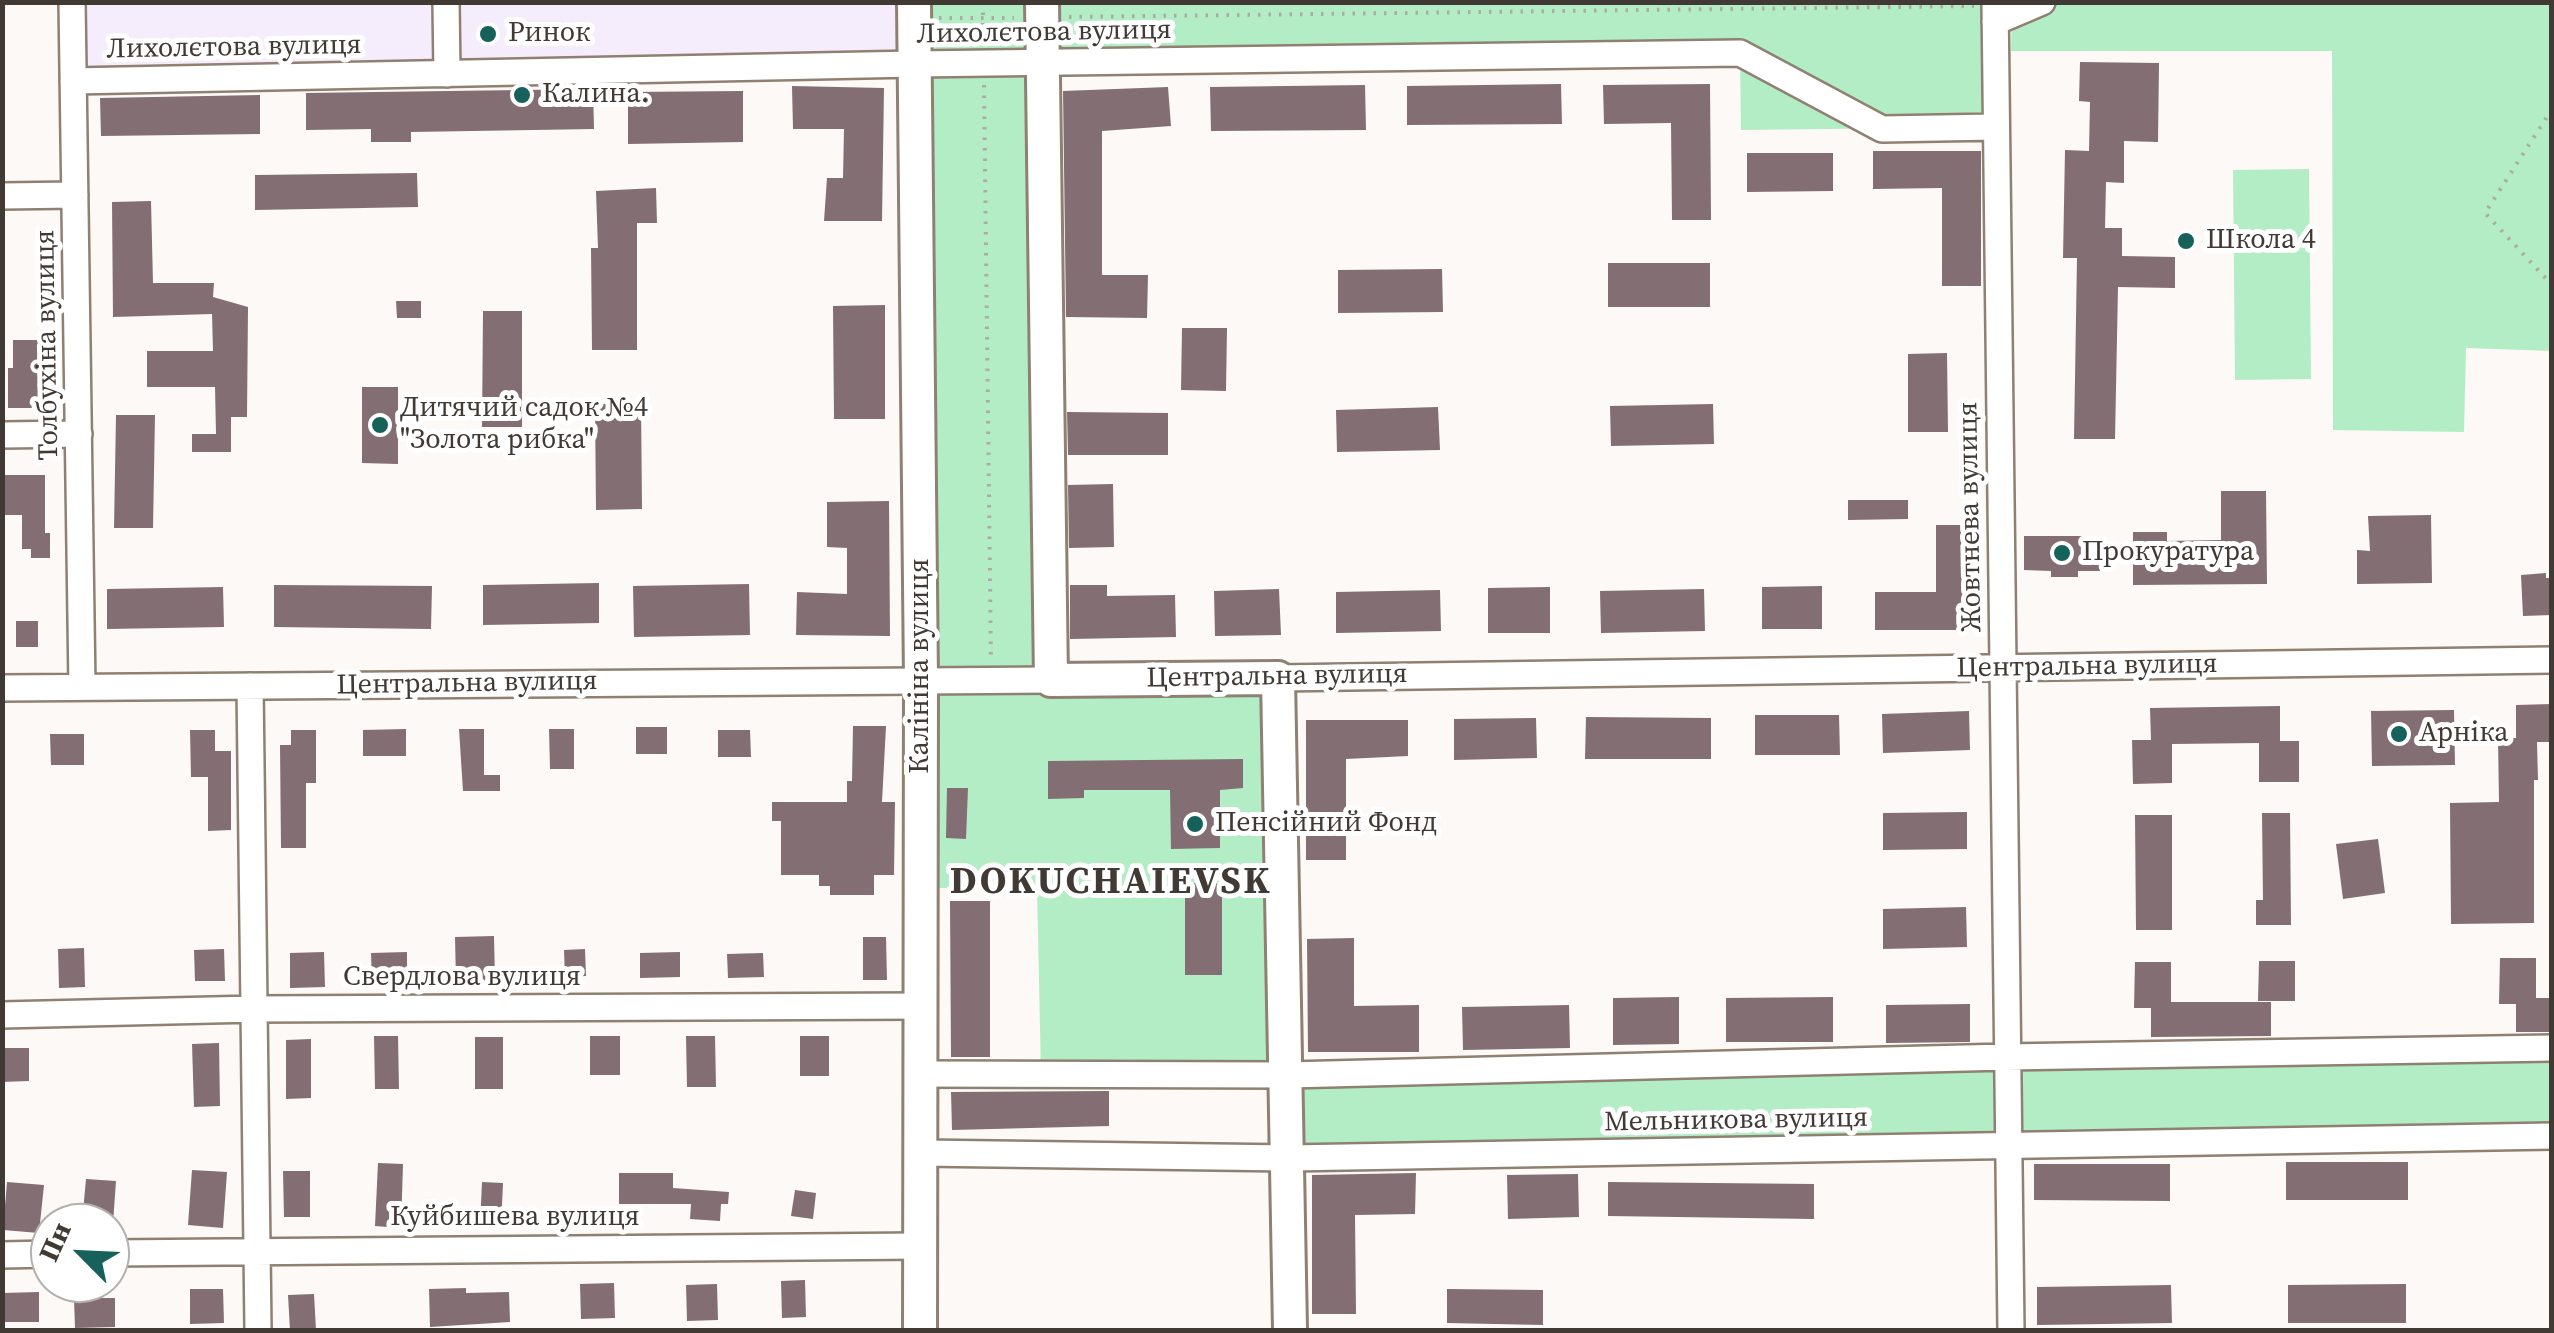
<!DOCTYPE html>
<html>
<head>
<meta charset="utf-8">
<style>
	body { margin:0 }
	#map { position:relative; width:2554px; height:1333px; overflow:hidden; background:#fcf9f6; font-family:"Source Serif 4",serif }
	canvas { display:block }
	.frame { position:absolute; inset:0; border:5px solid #413a34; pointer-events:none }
	.north { position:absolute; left:30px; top:1203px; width:100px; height:100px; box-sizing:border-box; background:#fff; border:2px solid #b3b0ae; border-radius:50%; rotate:294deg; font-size:28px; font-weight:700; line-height:40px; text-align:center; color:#413a34 }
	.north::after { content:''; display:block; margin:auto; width:35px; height:45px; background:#16625b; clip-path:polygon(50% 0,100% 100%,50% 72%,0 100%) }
</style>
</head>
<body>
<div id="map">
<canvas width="2554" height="1333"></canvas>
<div class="frame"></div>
<div class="north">Пн</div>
</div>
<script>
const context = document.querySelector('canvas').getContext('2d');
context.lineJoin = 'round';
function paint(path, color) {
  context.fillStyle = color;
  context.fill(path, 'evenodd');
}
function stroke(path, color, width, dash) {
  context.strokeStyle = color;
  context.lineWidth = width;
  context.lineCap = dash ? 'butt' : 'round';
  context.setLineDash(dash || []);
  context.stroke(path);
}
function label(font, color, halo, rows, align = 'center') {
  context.font = font + ' "Source Serif 4",serif';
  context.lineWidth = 10;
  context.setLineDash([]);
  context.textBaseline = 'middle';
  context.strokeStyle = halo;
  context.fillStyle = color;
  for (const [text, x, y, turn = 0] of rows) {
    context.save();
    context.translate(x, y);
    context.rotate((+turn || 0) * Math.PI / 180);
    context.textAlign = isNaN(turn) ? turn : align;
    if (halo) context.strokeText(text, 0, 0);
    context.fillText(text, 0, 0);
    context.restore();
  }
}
paint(new Path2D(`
	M72,3H903V65L73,81Z`), '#f5ecfc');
paint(new Path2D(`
	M929,3H1028L1037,694L1268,691L1275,1076L1041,1074L1037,888H934Z
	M1057,3H1995L1996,127L1741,130L1740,54L1058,63Z
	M2012,3H2551V351L2466,348L2464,432L2333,430L2332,51H2011Z
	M2309,169L2311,379L2235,380L2233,170Z
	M2551,1048V1137L1302,1158L1300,1075Z`), '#b3edc5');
paint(new Path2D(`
	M2080,62L2159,63L2158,142L2124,141V183L2106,182L2105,228H2122V256L2175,257V288L2118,287L2115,439H2074L2077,258H2063L2065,150L2089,151L2090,102L2079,101Z
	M1561,84L1562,124L1407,125V86Z
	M1710,84L1711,220H1672L1671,123L1604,124L1603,85Z
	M1365,85L1366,130L1211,131L1210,87Z
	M792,86L884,88L882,221H824L827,178H843L844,129H793Z
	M1168,87L1171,126L1102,131V275H1148L1147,318L1066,317L1063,91Z
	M593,89L594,129L411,132V142H371V129L306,130V93Z
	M743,91V142L628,144V92Z
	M260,95V134L101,136L100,98Z
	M1873,151H1981V286H1942V188L1873,189Z
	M1747,153H1833V191L1747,192Z
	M417,173L418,207L255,210V175Z
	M656,188L657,223H637V350H592L591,248H598L596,191Z
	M151,201L153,283H214L213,297L248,307L247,417H231V452H192V434H216L215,387H147V351H213L212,314L113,317L112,202Z
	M1608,263H1710V307H1608Z
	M1442,269L1443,312L1338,313V270Z
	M396,301H421V318H397Z
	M885,305V419H834L833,306Z
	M483,311H522V427H482Z
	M1182,328H1227L1226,391L1181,390Z
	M13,340H40V368H53L54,408H8V368H13Z
	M1947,353L1948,432H1908V354Z
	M362,387H398V464L362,463Z
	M641,403L642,509L596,510L595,404Z
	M1713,404L1714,444L1611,446L1610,406Z
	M1438,407L1440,450L1337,452L1336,410Z
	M1067,412L1168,413V455H1068Z
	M116,415H155L153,528H114Z
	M2,475H45V533H50V558H31V549H22V515H2Z
	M1113,484L1114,547L1069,548L1068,485Z
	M2221,491H2266L2267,584L2133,585V532H2167V541L2221,540Z
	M1848,500H1908V519L1848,520Z
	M889,501L890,636L796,635L797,592L847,594V548L827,547V502Z
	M2431,515L2432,583L2357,584V550L2370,551L2368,516Z
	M1936,525H1975L1978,630H1875V592H1936Z
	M2024,536H2100V571H2078V577H2051V571L2024,570Z
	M2546,573V578H2552V615L2523,616L2521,575Z
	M599,583V623L483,625V585Z
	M749,584L750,635L634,637L633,586Z
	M274,585L432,586L431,629L274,627Z
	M1070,585H1107V596L1175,595L1176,637L1070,639Z
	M1822,586V629H1762V587Z
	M223,587L224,627L107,629V589Z
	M1550,587V633H1488V588Z
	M1279,589L1281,635L1215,636L1214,591Z
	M1704,589L1705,631L1601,633L1600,591Z
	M1440,590L1441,631L1336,633V592Z
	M16,621H38V647H16Z
	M2552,704V742H2537L2538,780H2534V923L2451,924L2450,803L2499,802L2498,738H2516V705Z
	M2280,706V741H2299V782H2259V743L2172,744V783L2133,784L2132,740H2151L2150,708Z
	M2454,710L2455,765L2372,766L2371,711Z
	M1969,711L1970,750L1883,753L1882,714Z
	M1755,715H1839L1840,755H1755Z
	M1586,717L1711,718V759H1585Z
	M1536,718L1537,758L1454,760V719Z
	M1306,720H1408V756L1346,759V860H1306Z
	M853,726H886L882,802H895L894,875H874V895H830V886H819V875H781V821H772V802H847V781H852Z
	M636,727H667V754H636Z
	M406,729V756H363V730Z
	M459,729H484V775H500V791H463Z
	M549,729H574V769H550Z
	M190,730H215V751H231V830L208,831V777H191Z
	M291,730H316V783H306V848H281L280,745H291Z
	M718,730H750L751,757H718Z
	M50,734H84V765H51Z
	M1243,759V788L1220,790V848L1171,849L1170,790H1084V798L1048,799V761Z
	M947,788H968L966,839L946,838Z
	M1967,812V849L1883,850V813Z
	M2262,813H2290L2291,925H2256V900H2263Z
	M2135,815H2172V930H2136Z
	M2378,839L2385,893L2343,899L2336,844Z
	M1185,883H1222V975H1185Z
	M950,901H990V1057H951Z
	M1966,907L1967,947L1883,949V909Z
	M494,936L495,981L456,982L455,937Z
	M863,937H886L887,980H863Z
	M1354,938V1006L1419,1005V1052H1308L1307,939Z
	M84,948L85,987L59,988L58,949Z
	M224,949L225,981H195L194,950Z
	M585,949L586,976L565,977L564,950Z
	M324,952L325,987L290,988V953Z
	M407,952V982L372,983L371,953Z
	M680,952V977L640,978V953Z
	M763,953L764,977L728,978L727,954Z
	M2500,958H2536V998H2552V1032H2516V1004H2499Z
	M2259,961H2295V1001H2258Z
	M2135,962H2171V1002H2271V1036L2151,1037V1008H2134Z
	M1679,997V1044L1613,1045V998Z
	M1833,997V1042H1726V998Z
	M1970,1004V1042L1886,1043V1005Z
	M1569,1005L1570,1048L1463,1050L1462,1007Z
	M374,1036H398L399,1089H375Z
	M590,1036H620V1075H590Z
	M686,1036H715L716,1087H687Z
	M800,1036H829V1076H800Z
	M475,1037H503V1089H475Z
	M311,1039V1098L286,1099V1040Z
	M219,1043L220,1106L194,1107L192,1044Z
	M2,1048H29V1081L2,1082Z
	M1109,1091V1126L952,1130L951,1092Z
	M2286,1162H2408V1200H2286Z
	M378,1163L403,1164L401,1228L375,1226Z
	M2034,1164H2170V1201L2034,1200Z
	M192,1170L227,1172L223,1228L188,1225Z
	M283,1171H310V1217H284Z
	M619,1173H673V1188L729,1192L728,1204H721L720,1221L690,1219L691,1204H619Z
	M1416,1173L1415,1214L1355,1215L1356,1314H1312V1175Z
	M1578,1174L1579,1217L1508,1219L1507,1175Z
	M86,1179L116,1181L113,1223H82Z
	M7,1182L44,1185L39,1233L3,1230Z
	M482,1182L503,1183L501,1227L480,1226Z
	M1608,1182L1814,1184V1219L1608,1216Z
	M795,1190L816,1193L813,1219L791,1216Z
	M805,1280L806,1317L782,1318L781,1281Z
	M614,1283L615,1318L581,1319L580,1284Z
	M717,1284L718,1320L687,1321L686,1285Z
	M2406,1284V1323H2288V1285Z
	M2171,1285L2172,1323L2037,1325V1287Z
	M466,1288V1293L509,1292L510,1322L430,1327L429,1289Z
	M190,1289H223L224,1323L190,1324Z
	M1447,1289L1543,1290V1325L1447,1323Z
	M39,1292V1322H3L2,1293Z
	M314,1294L316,1330H290L288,1295Z
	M74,1298H115V1327L75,1328Z`), '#836e74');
const minor = new Path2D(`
	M72,2L82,687
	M446,2L447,74
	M1995,2L2011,1330
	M1995,22L2042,2
	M73,81L915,64L1740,53L1882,129L1996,127
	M2,196L75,195
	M2,435L79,434
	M1278,678L2552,660
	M250,686L258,1330
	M2,688L1051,680
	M2,1015L254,1009L921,1006
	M921,1074L1288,1075L2006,1057L2552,1048
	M921,1153L1289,1158L2552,1136
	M110,1253L920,1246
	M2,1255L50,1254`);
const major = new Path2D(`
	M914,2L921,680L920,1330
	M1042,2L1051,680L1278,678L1290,1330`);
stroke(minor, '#8f8071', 30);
stroke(major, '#8f8071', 38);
stroke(new Path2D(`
	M983,2V40
	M1069,17L1974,6
	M939,18H1014
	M984,85L991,660
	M2552,109L2485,213L2552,285`), '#aeaaa6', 4, [2.5, 8]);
stroke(minor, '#fff', 25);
stroke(major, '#fff', 32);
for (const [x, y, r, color] of [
	[488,34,10,"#16625b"],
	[522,95,10,"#16625b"],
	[2186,241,10,"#16625b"],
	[380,425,10,"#16625b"],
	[2062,553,10,"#16625b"],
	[2399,734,10,"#16625b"],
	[1195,824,10,"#16625b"]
]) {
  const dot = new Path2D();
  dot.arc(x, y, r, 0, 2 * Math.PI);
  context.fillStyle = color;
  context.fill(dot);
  stroke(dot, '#fff', 4);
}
label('28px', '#413a34', '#fff', [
	["Лихолєтова вулиця",1044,33,-1],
	["Лихолєтова вулиця",234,48,-1],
	["Толбухіна вулиця",48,345,-91],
	["Жовтнева вулиця",1971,517,-91],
	["Калініна вулиця",921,666,-90],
	["Центральна вулиця",2087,667,-1],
	["Центральна вулиця",1277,677,-1],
	["Центральна вулиця",467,684,-1],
	["Свердлова вулиця",462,978],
	["Мельникова вулиця",1736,1121,-1],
	["Куйбишева вулиця",515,1218]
]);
label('28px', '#413a34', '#fff', [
	["Ринок",508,34],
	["Калина.",542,95],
	["Школа 4",2206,241],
	["Дитячий садок №4",400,409],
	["\"Золота рибка\"",400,441],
	["Прокуратура",2082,553],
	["Арніка",2419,734],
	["Пенсійний Фонд",1215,824]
], 'left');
context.letterSpacing = '2.5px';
label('bold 38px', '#413a34', '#fff', [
	["DOKUCHAIEVSK",1111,883]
]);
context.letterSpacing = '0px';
</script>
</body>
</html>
